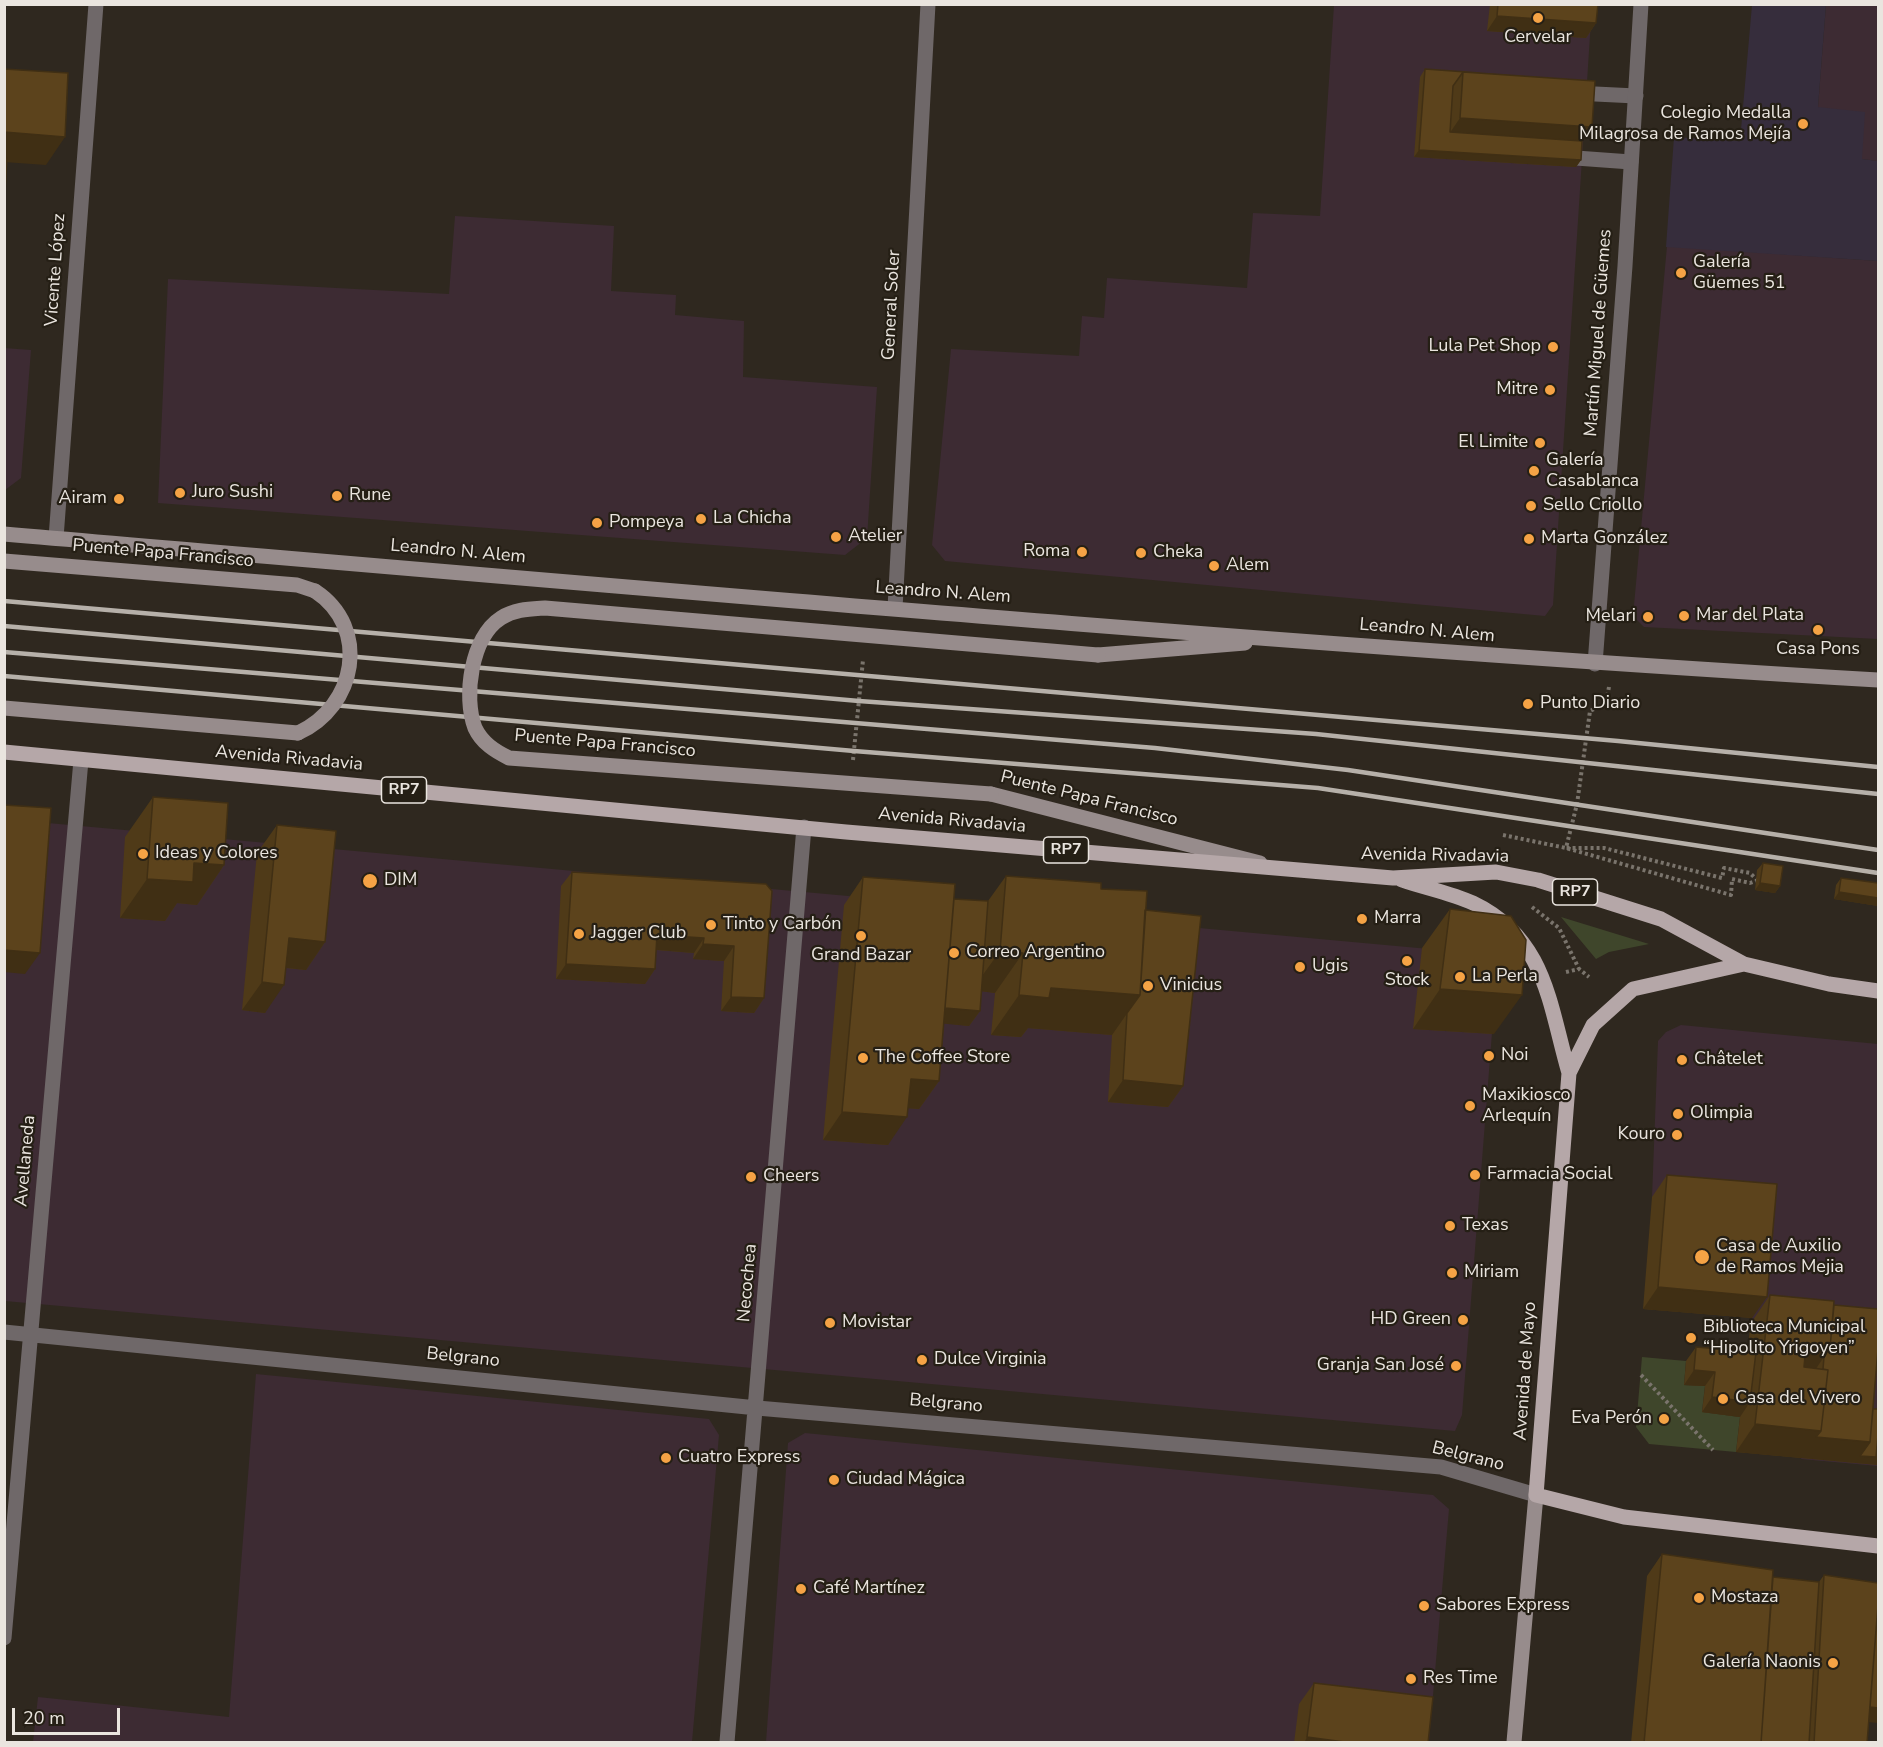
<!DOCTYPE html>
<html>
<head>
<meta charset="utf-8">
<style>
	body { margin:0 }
	#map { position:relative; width:1883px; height:1747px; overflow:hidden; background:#2f281f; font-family:"Nunito Sans",sans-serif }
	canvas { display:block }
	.frame { position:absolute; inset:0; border:6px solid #eae5df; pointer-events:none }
	.scale { position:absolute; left:12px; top:1708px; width:108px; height:27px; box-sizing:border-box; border:3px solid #eae5df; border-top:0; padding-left:8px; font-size:18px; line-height:21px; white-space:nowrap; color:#eae5df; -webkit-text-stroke:4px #251f15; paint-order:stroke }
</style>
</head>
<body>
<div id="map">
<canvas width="1883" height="1747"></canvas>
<div class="frame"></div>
<div class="scale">20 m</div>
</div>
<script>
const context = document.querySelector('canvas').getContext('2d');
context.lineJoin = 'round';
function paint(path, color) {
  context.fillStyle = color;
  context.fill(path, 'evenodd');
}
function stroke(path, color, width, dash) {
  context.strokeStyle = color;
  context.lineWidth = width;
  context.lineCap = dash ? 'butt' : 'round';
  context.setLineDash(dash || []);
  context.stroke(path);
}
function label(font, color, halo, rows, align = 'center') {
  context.font = font + ' "Nunito Sans",sans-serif';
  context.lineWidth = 4.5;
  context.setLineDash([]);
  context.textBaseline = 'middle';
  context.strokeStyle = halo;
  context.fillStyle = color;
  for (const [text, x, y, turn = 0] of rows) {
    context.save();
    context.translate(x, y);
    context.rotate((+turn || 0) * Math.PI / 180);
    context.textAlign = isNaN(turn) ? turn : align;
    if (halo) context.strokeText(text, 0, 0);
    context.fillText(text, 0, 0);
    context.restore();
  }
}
paint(new Path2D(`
	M1334,5H1592L1553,605L1545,616L945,561L932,545L951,349L1079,356L1082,316L1104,318L1107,278L1247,288L1253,213L1320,216Z
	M1826,5H1878V161L1861,159L1818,107Z
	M455,216L614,226L611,291L676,295L675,315L744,321L743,377L877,387L867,538L845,555L158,503L168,279L449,294Z
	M1667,246L1878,261V639L1644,627L1633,616Z
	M4,348L31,350L21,478L5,490Z
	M4,819L1484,954L1496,982L1462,1415L1455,1431L5,1301Z
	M1681,1025L1878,1044V1466L1801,1459L1815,1330L1751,1323L1752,1318L1652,1197L1658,1041L1666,1032Z
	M256,1374L709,1419L719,1435L692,1742H33L38,1697L229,1717Z
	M805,1433L1433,1495L1449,1509L1429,1742H766L788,1443Z`), '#3d2b33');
paint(new Path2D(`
	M1752,5H1826L1818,107L1865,112L1862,159L1878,161V261L1666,247L1674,137L1740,141Z`), '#362d3c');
paint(new Path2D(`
	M1561,917L1649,944L1609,952L1596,959Z
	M1642,1357L1686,1361L1684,1385L1705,1386L1702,1412L1740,1417L1736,1452L1649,1444L1636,1427Z`), '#3f462b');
stroke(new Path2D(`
	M1609,687L1606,703L1590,711L1577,804L1566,848H1604L1722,878L1724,868L1750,873L1756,879
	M853,760L863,660
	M1503,835L1566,848L1731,895L1732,879L1750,883L1758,880
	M1532,907L1559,928L1579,969
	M1566,972L1579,969L1589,977
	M1641,1375L1713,1450`), '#7a746c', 4, [3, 3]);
stroke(new Path2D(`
	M1575,93L1636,96
	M1562,157L1631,162`), '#6f6869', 15);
stroke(new Path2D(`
	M56,538L96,4
	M895,608L928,4
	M1595,664L1625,266L1641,4
	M4,1332L757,1408L1441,1467L1536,1495
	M4,1638L81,760
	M727,1742L804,827`), '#6f6869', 15);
stroke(new Path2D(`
	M4,534C629,587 1253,643 1878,680
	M4,561L297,585L315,591
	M1098,655L1245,643
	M4,708L298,733
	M991,794L1260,863
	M1514,1742L1536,1495`), '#978c8c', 15);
stroke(new Path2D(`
	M4,752L846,832L1287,869L1393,878L1496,872L1538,880L1661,919L1744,964L1829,984L1878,991
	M1402,880C1425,888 1451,893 1473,903C1546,938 1549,1004 1569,1073
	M1744,964L1633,989L1593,1025L1569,1073L1536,1495L1624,1517L1878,1546`), '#b5a7a8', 15);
stroke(new Path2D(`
	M4,601L1618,741L1878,767
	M4,626L859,701L1316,734L1878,794
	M4,652L1155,748L1348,770L1878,850
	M4,676L854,751L1318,788L1878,873`), '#b6b0a9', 4.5);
stroke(new Path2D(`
	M298,733C356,707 371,628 315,591
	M991,794L509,758C495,751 482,743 475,728C463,697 471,637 501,618C515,609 530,609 545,608L1098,655`), '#978c8c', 15);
paint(new Path2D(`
	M1490,4H1598L1596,23L1586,38L1487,31Z
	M1425,69L1595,81L1592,127L1582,141L1581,160L1576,167L1414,157L1420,77Z
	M153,797L224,865L197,905L177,903L165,921L120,918L125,837Z
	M277,825L325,942L306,970L286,968L265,1013L242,1010L257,853Z
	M1763,863L1780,886L1775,893L1755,890L1757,870Z
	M572,872L766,884L764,998L754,1013L721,1011L724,961L693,959L694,953L656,950L655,969L645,984L556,979L561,886Z
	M1006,876L1101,889L1145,910L1183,1086L1168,1107L1108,1102L1112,1035L1028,1028L1021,1037L991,1035L995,993L981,991L980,1011L969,1026L944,1023L939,1081L919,1109L908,1108L888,1145L823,1140L844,905L863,877L954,899L988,901Z
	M1841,878L1878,883V906L1834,899L1836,885Z
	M1450,909L1494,1034L1413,1029L1422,948Z
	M1667,1175L1752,1318L1643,1309L1652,1197Z
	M1770,1295L1834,1305L1873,1409H1878V1465L1736,1452L1740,1417L1702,1412L1705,1386L1684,1385L1686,1361L1696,1347L1747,1351L1751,1323Z
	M1662,1554L1773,1577L1819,1582L1824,1575L1869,1722L1867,1743H1631L1647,1576Z
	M1314,1683L1428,1743H1294L1299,1704Z`), '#4f3a18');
paint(new Path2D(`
	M1497,16L1596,23L1586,38L1487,31Z
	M1460,118L1592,127L1577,148L1445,140Z
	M4,132L65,137L46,165L4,162Z
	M1419,150L1581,160L1576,167L1414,157Z
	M194,863L224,865L197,905L177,903L165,921L120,918L147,879Z
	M1760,883L1780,886L1775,893L1755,890Z
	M1839,892L1878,898V906L1834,899Z
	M657,935L704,938L694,953L647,949Z
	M289,938L325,942L306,970L270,966Z
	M703,944L734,946L724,961L693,959Z
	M4,950L40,953L25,974L4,972Z
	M1000,951L1023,953L995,993L972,990Z
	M566,964L655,969L645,984L556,979Z
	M262,982L284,985L265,1013L242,1010Z
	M1051,988L1140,995L1112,1035L1028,1028L1021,1037L991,1035L1019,995Z
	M1440,989L1522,995L1494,1034L1413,1029Z
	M731,997L764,998L754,1013L721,1011Z
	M938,1008L980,1011L969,1026L927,1022Z
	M911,1079L939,1081L919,1109L891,1107Z
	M1123,1080L1183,1086L1168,1107L1108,1102Z
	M842,1112L907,1117L888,1145L823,1140Z
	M1658,1287L1767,1297L1752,1318L1643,1309Z
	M1806,1345L1830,1348L1811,1376L1786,1373Z
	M1694,1370L1715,1372L1705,1386L1684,1385Z
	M1712,1397L1750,1402L1740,1417L1702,1412Z
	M1755,1424L1821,1431L1870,1442L1876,1457L1878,1454V1465L1736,1452Z
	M1867,1707L1878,1708V1723L1857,1721Z
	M1307,1737L1352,1743H1304Z`), '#402f14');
const building = new Path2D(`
	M1498,4H1598L1596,23L1497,16Z
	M4,69L68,73L65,137L4,132Z
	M1425,69L1480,73L1463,72L1453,86L1450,132L1582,141L1581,160L1419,150Z
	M1463,72L1595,81L1592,127L1460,118Z
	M4,158H7L4,208Z
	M153,797L228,803L224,865L194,863L193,882L147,879Z
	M4,805L51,808L40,953L4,950Z
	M277,825L336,831L325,942L289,938L284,985L262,982Z
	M1763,863L1783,866L1780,886L1760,883Z
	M572,872L766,884L772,891L764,998L731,997L734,946L703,944L704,938L657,935L655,969L566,964Z
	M1006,876L1101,883V889L1147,891L1140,995L1051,988L1049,998L1019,995L1023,953L1000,951Z
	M863,877L955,884L939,1081L911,1079L907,1117L842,1112Z
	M1841,878L1878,883V898L1839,892Z
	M954,899L988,901L980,1011L945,1008Z
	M1450,909L1511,916L1526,940L1522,995L1440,989Z
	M1145,910L1201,916L1183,1086L1123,1080L1127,1013L1140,995Z
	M1667,1175L1777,1184L1767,1297L1658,1287Z
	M1770,1295L1834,1301L1830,1348L1806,1345L1804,1367L1828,1370L1821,1431L1755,1424Z
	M1834,1305L1878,1309V1349L1870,1442L1816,1437L1821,1431L1828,1370L1823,1369L1824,1357L1830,1348Z
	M1696,1347L1756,1352L1750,1402L1712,1397L1715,1372L1694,1370Z
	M1873,1409H1878V1435L1876,1457L1860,1456L1870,1442Z
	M1662,1554L1773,1570L1761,1743H1644Z
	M1824,1575L1878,1583V1605L1867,1743H1814Z
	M1773,1577L1819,1582L1809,1743H1761Z
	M1878,1606V1708L1870,1707Z
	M1314,1683L1433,1697L1428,1743H1352L1307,1737Z`);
paint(building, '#5c431c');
stroke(building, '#402f14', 1.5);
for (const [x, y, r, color] of [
	[1538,18,6,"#f5a345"],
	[1803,124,6,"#f5a345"],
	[1681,273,6,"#f5a345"],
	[1553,347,6,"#f5a345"],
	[1550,390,6,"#f5a345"],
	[1540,443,6,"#f5a345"],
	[1534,471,6,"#f5a345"],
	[180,493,6,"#f5a345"],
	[337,496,6,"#f5a345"],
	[119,499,6,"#f5a345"],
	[1531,506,6,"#f5a345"],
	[701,519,6,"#f5a345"],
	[597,523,6,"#f5a345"],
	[836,537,6,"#f5a345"],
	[1529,539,6,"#f5a345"],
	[1082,552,6,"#f5a345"],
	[1141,553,6,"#f5a345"],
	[1214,566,6,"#f5a345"],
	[1684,616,6,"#f5a345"],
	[1648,617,6,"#f5a345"],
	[1818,630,6,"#f5a345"],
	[1528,704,6,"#f5a345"],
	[143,854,6,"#f5a345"],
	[370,881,8,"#f5a345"],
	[1362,919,6,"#f5a345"],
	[711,925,6,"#f5a345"],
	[579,934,6,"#f5a345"],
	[861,936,6,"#f5a345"],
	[954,953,6,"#f5a345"],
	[1407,961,6,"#f5a345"],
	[1300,967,6,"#f5a345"],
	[1460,977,6,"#f5a345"],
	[1148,986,6,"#f5a345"],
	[1489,1056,6,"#f5a345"],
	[863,1058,6,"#f5a345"],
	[1682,1060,6,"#f5a345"],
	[1470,1106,6,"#f5a345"],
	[1678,1114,6,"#f5a345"],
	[1677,1135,6,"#f5a345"],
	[1475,1175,6,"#f5a345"],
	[751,1177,6,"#f5a345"],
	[1450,1226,6,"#f5a345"],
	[1702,1257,8,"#f5a345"],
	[1452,1273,6,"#f5a345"],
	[1463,1320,6,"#f5a345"],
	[830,1323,6,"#f5a345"],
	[1691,1338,6,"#f5a345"],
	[922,1360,6,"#f5a345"],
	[1456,1366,6,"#f5a345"],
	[1723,1399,6,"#f5a345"],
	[1664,1419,6,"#f5a345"],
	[666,1458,6,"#f5a345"],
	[834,1480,6,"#f5a345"],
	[801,1589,6,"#f5a345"],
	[1699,1598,6,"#f5a345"],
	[1424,1606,6,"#f5a345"],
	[1833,1663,6,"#f5a345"],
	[1411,1679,6,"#f5a345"]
]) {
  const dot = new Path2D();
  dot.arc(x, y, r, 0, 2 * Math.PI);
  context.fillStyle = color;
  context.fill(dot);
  stroke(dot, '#251f15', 2);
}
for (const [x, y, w] of [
	[404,790,45],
	[1066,850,45],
	[1575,892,45]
]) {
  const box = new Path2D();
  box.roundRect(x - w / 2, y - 13, w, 26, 4.5);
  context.fillStyle = '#251f15';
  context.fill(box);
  stroke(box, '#eae5df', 1.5);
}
label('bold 16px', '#eae5df', null, [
	["RP7",404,790],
	["RP7",1066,850],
	["RP7",1575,892]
]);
label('18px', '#eae5df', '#251f15', [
	["Cervelar",1538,38,"center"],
	["Colegio Medalla",1791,114,"right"],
	["Milagrosa de Ramos Mejía",1791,135,"right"],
	["Galería",1693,263],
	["Güemes 51",1693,284],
	["Lula Pet Shop",1541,347,"right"],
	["Mitre",1538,390,"right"],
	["El Limite",1528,443,"right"],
	["Galería",1546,461],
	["Casablanca",1546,482],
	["Juro Sushi",192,493],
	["Rune",349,496],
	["Airam",107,499,"right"],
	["Sello Criollo",1543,506],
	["La Chicha",713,519],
	["Pompeya",609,523],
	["Atelier",848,537],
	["Marta González",1541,539],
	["Roma",1070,552,"right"],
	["Cheka",1153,553],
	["Alem",1226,566],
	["Mar del Plata",1696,616],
	["Melari",1636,617,"right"],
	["Casa Pons",1818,650,"center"],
	["Punto Diario",1540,704],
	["Ideas y Colores",155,854],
	["DIM",384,881],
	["Marra",1374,919],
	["Tinto y Carbón",723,925],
	["Jagger Club",591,934],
	["Correo Argentino",966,953],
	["Grand Bazar",861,956,"center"],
	["Ugis",1312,967],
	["La Perla",1472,977],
	["Stock",1407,981,"center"],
	["Vinicius",1160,986],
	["Noi",1501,1056],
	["The Coffee Store",875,1058],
	["Châtelet",1694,1060],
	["Maxikiosco",1482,1096],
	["Arlequín",1482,1117],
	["Olimpia",1690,1114],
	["Kouro",1665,1135,"right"],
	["Farmacia Social",1487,1175],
	["Cheers",763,1177],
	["Texas",1462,1226],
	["Casa de Auxilio",1716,1247],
	["de Ramos Mejia",1716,1268],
	["Miriam",1464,1273],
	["HD Green",1451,1320,"right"],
	["Movistar",842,1323],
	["Biblioteca Municipal",1703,1328],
	["“Hipolito Yrigoyen”",1703,1349],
	["Dulce Virginia",934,1360],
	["Granja San José",1444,1366,"right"],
	["Casa del Vivero",1735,1399],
	["Eva Perón",1652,1419,"right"],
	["Cuatro Express",678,1458],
	["Ciudad Mágica",846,1480],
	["Café Martínez",813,1589],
	["Mostaza",1711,1598],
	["Sabores Express",1436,1606],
	["Galería Naonis",1821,1663,"right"],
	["Res Time",1423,1679]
], 'left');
label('18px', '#eae5df', '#251f15', [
	["Vicente López",56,270,-86],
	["General Soler",892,305,-87],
	["Martín Miguel de Güemes",1599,333,-86],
	["Leandro N. Alem",458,552,5],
	["Puente Papa Francisco",163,554,5],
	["Leandro N. Alem",943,593,4],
	["Leandro N. Alem",1427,631,5],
	["Puente Papa Francisco",605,744,5],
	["Avenida Rivadavia",289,759,5],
	["Puente Papa Francisco",1089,799,14],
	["Avenida Rivadavia",952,821,5],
	["Avenida Rivadavia",1435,856,1],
	["Avellaneda",26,1161,-85],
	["Necochea",748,1283,-85],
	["Belgrano",463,1358,6],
	["Avenida de Mayo",1526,1371,-86],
	["Belgrano",946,1404,5],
	["Belgrano",1468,1457,14]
]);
</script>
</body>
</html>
